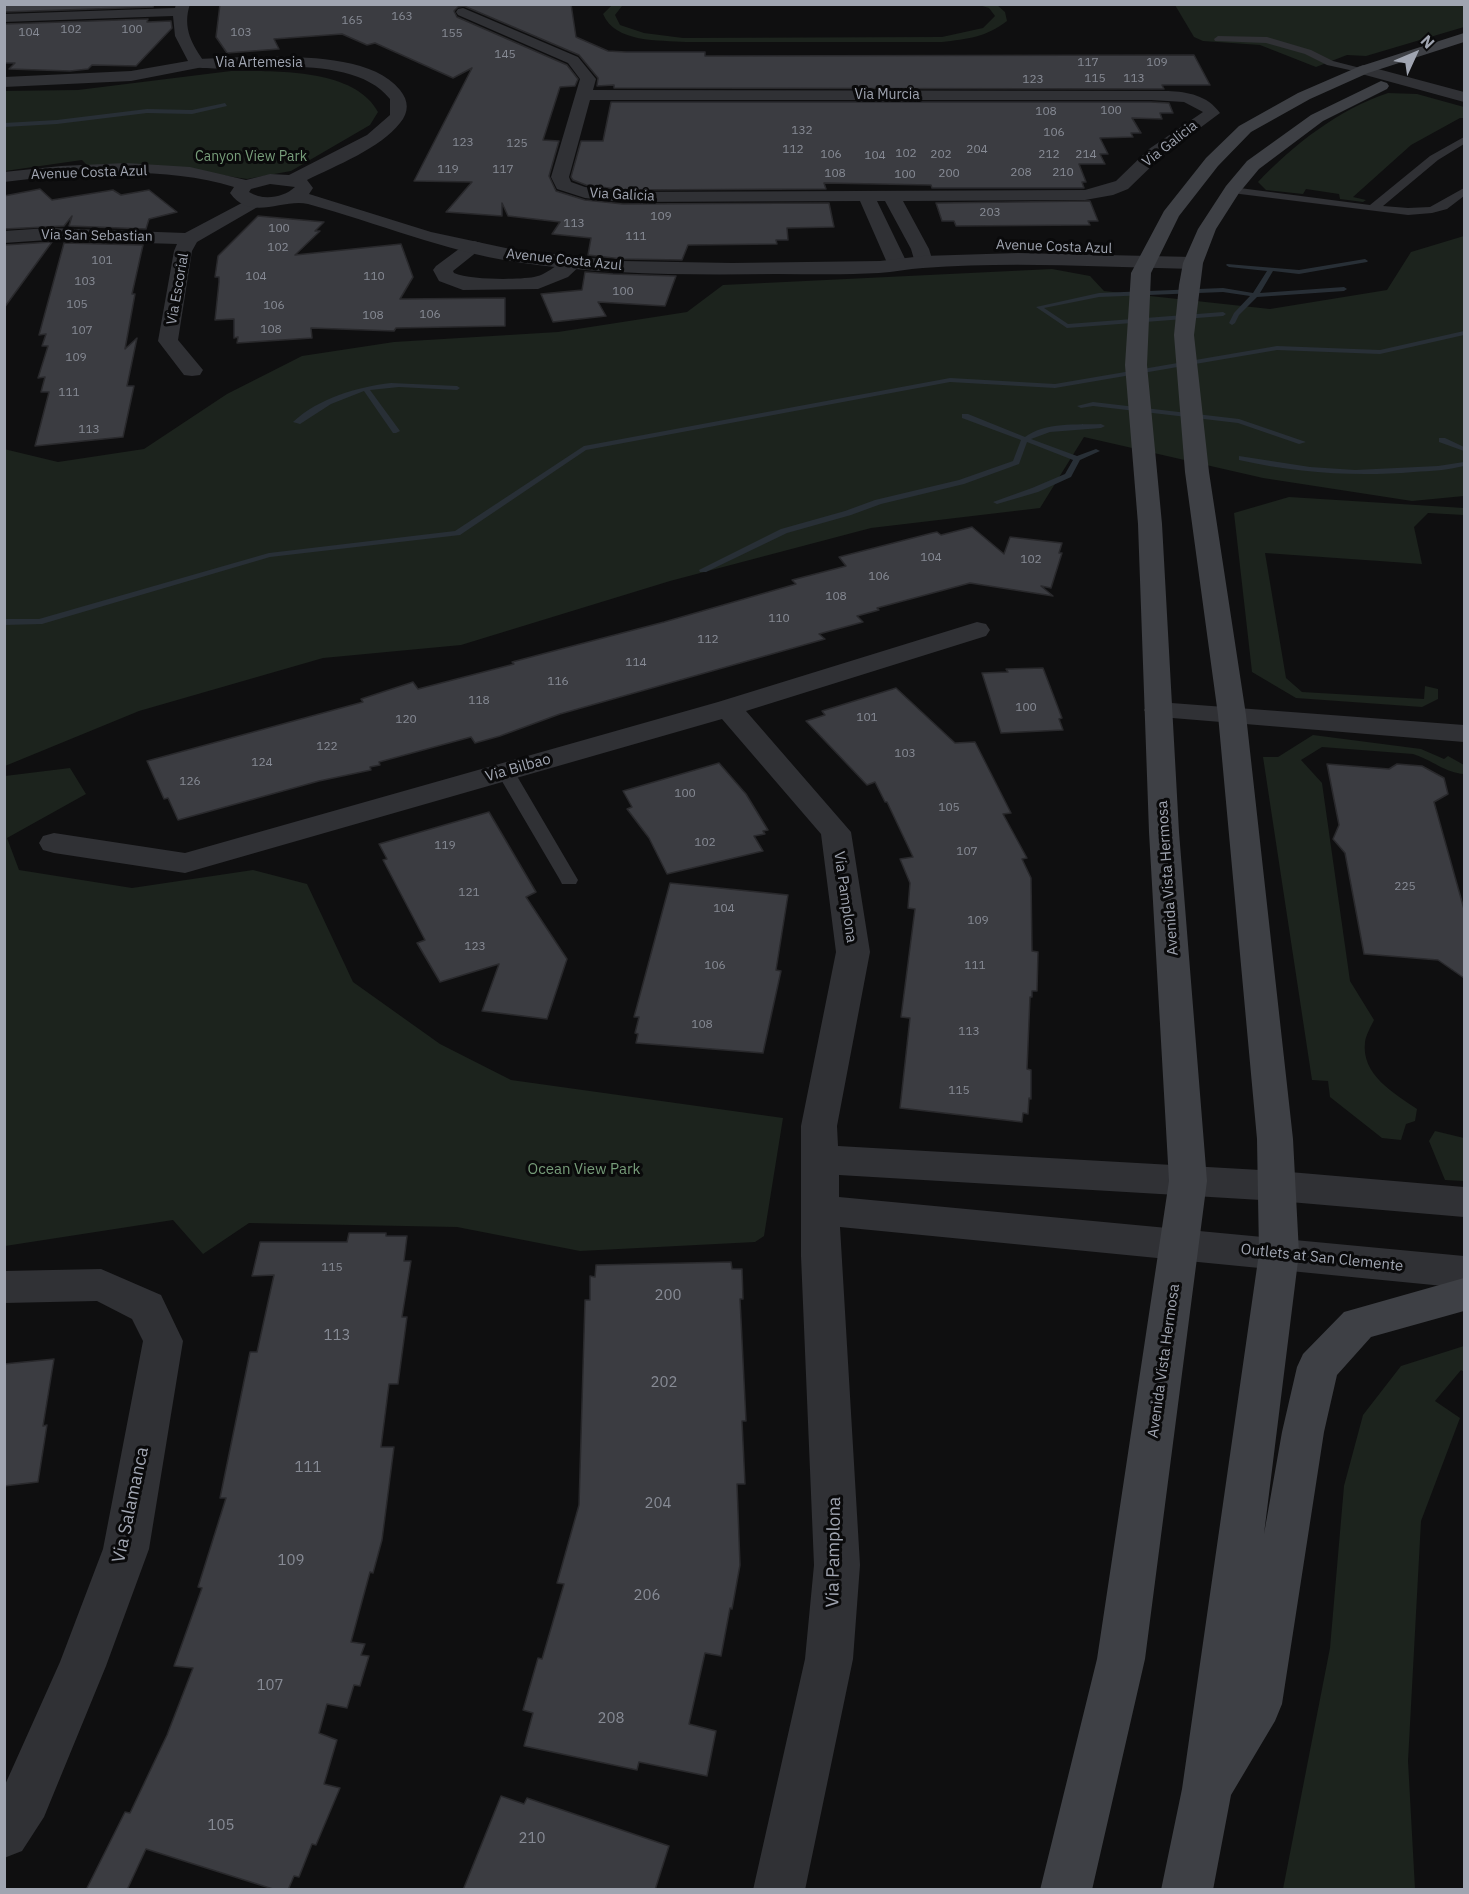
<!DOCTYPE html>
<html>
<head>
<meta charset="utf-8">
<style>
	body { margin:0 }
	#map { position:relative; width:1469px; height:1894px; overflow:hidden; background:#0f0f10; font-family:"IBM Plex Sans",sans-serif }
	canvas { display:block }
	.frame { position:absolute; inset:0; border:6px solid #a0a5b1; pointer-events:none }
	.north { position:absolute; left:1385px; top:24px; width:60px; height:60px; -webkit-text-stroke:4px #0a0a0b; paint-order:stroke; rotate:46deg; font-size:16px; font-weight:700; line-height:24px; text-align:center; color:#a0a5b1 }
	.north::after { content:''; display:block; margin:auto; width:21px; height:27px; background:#a0a5b1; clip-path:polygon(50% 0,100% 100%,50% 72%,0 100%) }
</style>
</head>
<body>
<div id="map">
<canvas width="1469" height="1894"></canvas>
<div class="frame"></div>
<div class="north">N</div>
</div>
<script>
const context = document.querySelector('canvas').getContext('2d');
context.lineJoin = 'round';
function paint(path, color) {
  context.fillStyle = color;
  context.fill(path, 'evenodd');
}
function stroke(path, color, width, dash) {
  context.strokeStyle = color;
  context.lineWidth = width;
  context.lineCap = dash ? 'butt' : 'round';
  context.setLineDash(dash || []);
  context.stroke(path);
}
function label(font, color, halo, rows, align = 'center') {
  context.font = font + ' "IBM Plex Sans",sans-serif';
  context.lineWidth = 6;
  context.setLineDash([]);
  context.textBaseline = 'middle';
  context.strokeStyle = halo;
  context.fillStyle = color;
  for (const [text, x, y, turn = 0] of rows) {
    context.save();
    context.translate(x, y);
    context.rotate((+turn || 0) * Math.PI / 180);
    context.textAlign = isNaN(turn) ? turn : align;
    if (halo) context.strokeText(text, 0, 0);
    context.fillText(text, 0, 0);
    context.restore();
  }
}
paint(new Path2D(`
	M612,5H628L622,6L615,15L620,25L644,33L683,38L942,37L983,28L995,16L989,8L979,5H997L1005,12L1007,21C987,37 967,39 942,42H686C659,40 615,43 603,14Z
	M1175,5H1464V27L1366,56L1347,55L1316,67L1260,45L1203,41L1194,37Z
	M231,71C274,71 355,68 378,112L370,125L291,171L247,179L181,169L88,166L82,160L5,171L4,91L78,90Z
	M1388,93L1417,94L1464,107V118H1460L1411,145L1353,197L1366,200L1363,202L1340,199L1339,194L1306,189L1303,194L1266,190L1258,182C1293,145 1339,109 1388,93Z
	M1464,236V496L1412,501L1263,478L1084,437L1040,508L871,528L670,581L461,645L323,658L139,711L5,766L4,449L58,462L144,449L227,394L302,356L394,342L558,332L687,312L723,285L1052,269L1090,276L1104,291L1270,309L1387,290L1411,252Z
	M1289,497L1464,508V515L1428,513L1414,527L1422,564L1265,553L1286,678L1302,692L1424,699L1425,686L1438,689V699L1422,707L1296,698L1252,672L1234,513Z
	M1313,735L1421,749L1444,759L1448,756L1464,765V774C1446,773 1432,760 1413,754L1322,747L1301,760L1322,783L1350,981L1374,1020C1371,1026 1366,1035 1365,1042C1361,1075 1394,1093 1417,1109L1415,1121L1406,1124L1401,1140L1382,1138L1330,1097L1328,1081L1312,1080L1263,757H1278Z
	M70,768L86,794L7,838L19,870L132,888L253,870L307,884L353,982L440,1044L511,1080L783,1118L764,1236L755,1242L580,1251L457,1227L249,1223L203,1254L173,1220L5,1246V776Z
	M1435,1131L1464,1138V1181L1445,1180L1429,1141Z
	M1464,1346V1372L1461,1370L1435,1401L1460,1418L1421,1521L1408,1761L1415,1889H1283L1330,1648L1344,1486L1363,1415L1401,1366Z`), '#1c231d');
paint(new Path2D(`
	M225,103L227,106L192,114L147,113L57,124L4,127V123L57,120L147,109L192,110Z
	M1365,259L1368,261L1367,262L1299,274L1273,271L1260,293L1344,287L1347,289L1344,291L1257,297L1239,315L1235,323L1232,325L1229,323L1234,313L1250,296L1223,292L1099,297L1044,308L1068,324L1223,312L1226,314L1223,316L1067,328L1036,307L1099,293L1223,288L1253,293L1267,271L1229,267L1226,265L1227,264L1299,270Z
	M1464,331V335L1380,354L1277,350L1055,388L950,382L586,450L460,535L270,557L42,624L4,625V619H39L269,553L455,531L584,446L950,378L1055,384L1277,346L1380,350Z
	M391,383L457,386L460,388L457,390L399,387L370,390L400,431L396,433H393L364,391L331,404L300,424L293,422C319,398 357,387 391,383Z
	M1093,402L1239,419L1306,442L1299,444L1238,423L1093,406L1081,408L1077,406Z
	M962,414H968L1025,437C1045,422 1077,425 1101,424L1105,426L1101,428L1050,432L1031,439L1077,456L1096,449L1100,451L1080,460L1071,477L1038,492L997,504L993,502L1032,488L1065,474L1073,460L1027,442L1019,464L964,484L881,504L851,515L787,533L706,572H700L699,570L781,529L845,511L875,500L959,480L1013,461L1021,440L962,418Z
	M1439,438H1445L1464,447V451L1439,442Z
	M1239,456L1310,467L1355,470L1438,466L1464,462V466C1448,470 1431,471 1414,472C1355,477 1297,473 1239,460Z`), '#282f36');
const building = new Path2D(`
	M4,4H154L153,7L4,12Z
	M220,4H571L576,37L608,51L626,52H705V56L1194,55L1210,85H1162L1164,89L614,88V85L597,86L598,78L579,55L464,6L458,7L454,11L457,17L567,65L578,79L575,86L560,87L543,140L559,141L549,176L556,191L585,200L623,204L829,203L834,227L787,228L788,240H776L777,244L688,245L682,260L622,259L588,255L591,238L552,234L560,222L508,216L502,203V216L446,212L472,182L414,181L472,68L453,78L375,43L367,45L342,34L274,39L279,49L227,53L216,37Z
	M148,19L147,22L171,21L172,28L136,66L92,65L88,69L70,71L9,69L15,63H4V24Z
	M611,102H1151L1169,103L1173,113H1160L1162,119L1132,118L1141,133H1131L1133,137L1100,138L1108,154H1100L1105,164H1079L1086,182H1082L1084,188H932L931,185L824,183L826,189L623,190L586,185L573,180L571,177L581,141H603Z
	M40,189L52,200L113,190L121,195L149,190L177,212L149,219L146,229L69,226L72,216L64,226L4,229V196Z
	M1090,201L1098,221H1088L1090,225L956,226L954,221H942L936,203Z
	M258,216L324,222L315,231H320L295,255L401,244L413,277L400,299L505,298V326L396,328L394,331L311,328L312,338L237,343L238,337L234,338V319L215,320L219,282V277H215L218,256Z
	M52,242L4,308V245Z
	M64,243L143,245L132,294H135L125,349L137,338L127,386H134L123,437L35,446L49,392H41L45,377L38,378L48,346H42L46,334L39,335Z
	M585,272L613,274L676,276L665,306L598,302L606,316L553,322L541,294L582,290Z
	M972,527L1004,554L1010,537L1062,543L1059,553H1062L1051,588L1041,586L1053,596L970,583L877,608L879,610L857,616L863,622L819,634L825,639L560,714L500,736L475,743L471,737L379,762L380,765L370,767L371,770L319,781L178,820L168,798L164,799L147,761L363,702L361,699L413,682L418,689L514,664L512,662L561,649L664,622L796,584L792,580L846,566L839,557L932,533L937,532L941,535Z
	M1043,668L1062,718L1059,719L1063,730L1001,733L982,673L1008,672L1006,669Z
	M896,688L955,743L975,742L1011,813L1003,814L1027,858L1022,859L1031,878L1032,951L1038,952L1037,991H1032V997H1030L1027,1069L1031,1070V1099L1029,1098L1028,1114L1023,1113L1022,1122L900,1108L910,1018L901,1017L915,909L908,908L910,883L900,859L913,857L887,802H885L875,782L867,785L806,721L825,715L822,711Z
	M719,763L746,794L768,830L763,831L765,834L754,836L763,851L667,874L649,838L627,809L632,807L623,791Z
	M1327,764L1389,769L1397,764L1422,766L1444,778L1448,794L1434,802L1464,909V978L1438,960L1364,954L1345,853L1333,839L1339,825Z
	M489,812L536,892L526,897L567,959L547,1019L482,1011L499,964L440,982L417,943L425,940L383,860L387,859L379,844Z
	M670,883L788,895L776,970L781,971L763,1053L636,1043L638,1034L635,1033L639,1017H634Z
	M349,1233H386V1236H407L404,1261H411L402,1317H407L398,1384H389L381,1447H394L382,1540L373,1573L370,1572L351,1642L365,1644L361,1655L369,1656L360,1686L354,1685L347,1708L327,1704L319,1733L337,1740L324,1784L340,1788L316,1845L312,1844L299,1877L294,1876L288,1890H276L146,1849L127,1890H86L125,1812L130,1813L167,1735L193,1668L174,1666L202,1588L198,1587L226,1498H220L250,1352H257L274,1275L252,1276L260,1242H347Z
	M731,1262L732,1269H742L743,1299H740L746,1421H742L745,1484H737L740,1565L732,1609L730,1608L721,1656L705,1653L689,1724L716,1731L707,1776L639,1762L637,1770L524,1746L533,1713L523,1710L538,1658L542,1659L564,1584L557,1583L579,1505L585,1300H590V1276L595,1277L596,1265Z
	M54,1359L43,1426L47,1425L38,1482L4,1486V1364Z
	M501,1796L524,1804L527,1798L669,1846L655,1890H463Z`);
paint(building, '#3b3c41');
stroke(building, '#29292c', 1.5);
paint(new Path2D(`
	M1218,36L1267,37L1311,50L1333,61L1368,70L1363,73L1327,65L1305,54L1266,43L1215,41L1214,39Z
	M1464,137V144L1438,160L1383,206L1408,208L1430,207L1464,188V196L1447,209L1432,213L1408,215L1232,193L1227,190L1232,187L1370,205L1430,156Z
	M505,766L511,767L514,771L578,880L576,884H562L560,880L496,771L499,767Z`), '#303135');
paint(new Path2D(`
	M176,4H190C182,28 192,45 206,64L203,67L131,81L4,87V77L131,71L188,61L175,36L173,16L4,22V14L175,8Z
	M463,8L578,57L596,79L593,90L1168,91C1188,92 1207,95 1220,113L1161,157L1128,189L1113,195L1085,200L903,201L929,249L933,262L930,266H916L911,249L885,201H877L908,265L905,269H891L888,265L860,201L623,202L585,198L557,189L551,177L580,79L568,63L458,15L456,12L458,9ZM590,100H1151L1184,102L1203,112L1149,149L1116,181L1085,190L623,192L585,187L571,182L569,177Z
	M1363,65L1464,92V102L1358,73L1355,70L1358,67Z
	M255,196L261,197L264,201L261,205L197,242L192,251L178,340L203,370L200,375L192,376L184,375L158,341L174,251L177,244L48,240L4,243V231L48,228L185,233Z
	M474,241L481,243L483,247L453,271L454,273C470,280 517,280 534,277C552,274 563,254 581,258L584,262L568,277L538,289L463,290L439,281L433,270L436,266L467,243Z
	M977,622L986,624L990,630L986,636L746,711L851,832L870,952L837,1126L838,1146L1278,1171L1464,1187V1217L1278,1201L839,1175V1197L1464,1256V1288L840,1227L860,1565L853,1659L805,1890H753L805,1659L814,1565L801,1256V1126L836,952L821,834L722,719L185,873L54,853L43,850L39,843L43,836L54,833L185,853L718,702Z
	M1158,702L1464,725V742L1148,716L1144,710L1148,704Z
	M101,1269L161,1295L183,1341L149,1549L106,1666L44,1817L22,1851L4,1858V1787L60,1662L103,1549L143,1341L132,1319L97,1301L4,1303V1271Z`), '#303135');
paint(new Path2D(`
	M244,57C289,57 370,53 400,90C409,101 409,112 400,123C381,148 335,166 307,180L313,188L309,194L431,232L515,250L622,261L732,263L880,261L923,256L1018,253L1193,257L1200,259L1203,263L1200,267L1193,269C1103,267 1013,261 923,268C908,269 894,272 879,273C845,275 810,274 776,274C689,275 602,275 516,262C444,251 378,223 308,204C283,198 251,222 230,193L234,187C161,165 79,173 4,182V172L61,166L126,163L190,167L246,180L270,174L289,175L367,135L390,115V99C346,43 205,80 190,64L198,59ZM270,184L295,187C283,198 263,201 249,192L251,189Z`), '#303135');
paint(new Path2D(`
	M1464,33V42L1368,73L1310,99L1251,132L1218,166L1179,216L1151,273L1147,365L1162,524L1179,832L1207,1181L1145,1659L1092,1890H1040L1097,1659L1169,1181L1149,832L1138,524L1125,365L1131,273L1164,211L1206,158L1239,126L1298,93L1358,67Z
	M1381,81L1387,83L1389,86L1387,89L1323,121L1259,169L1239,193L1216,229L1203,263L1194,335L1209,472L1246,715L1293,1139L1299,1253L1264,1534L1282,1432L1297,1367L1303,1354L1344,1312L1464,1278V1311L1371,1337L1337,1375L1324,1432L1282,1704L1275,1721L1231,1795L1213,1890H1161L1182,1789L1259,1253L1257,1139L1218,715L1185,472L1174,335L1179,285L1183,263L1198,229L1226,186L1247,161L1311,115Z`), '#3e4045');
label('12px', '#878b95', null, [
	["163",402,17],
	["165",352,21],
	["102",71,30],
	["100",132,30],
	["104",29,33],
	["103",241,33],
	["155",452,34],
	["145",505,55],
	["117",1088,63],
	["109",1157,63],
	["115",1095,79],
	["113",1134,79],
	["123",1033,80],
	["100",1111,111],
	["108",1046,112],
	["132",802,131],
	["106",1054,133],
	["123",463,143],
	["125",517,144],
	["112",793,150],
	["204",977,150],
	["102",906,154],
	["106",831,155],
	["202",941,155],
	["212",1049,155],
	["214",1086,155],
	["104",875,156],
	["119",448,170],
	["117",503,170],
	["208",1021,173],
	["210",1063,173],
	["108",835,174],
	["200",949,174],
	["100",905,175],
	["203",990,213],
	["109",661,217],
	["113",574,224],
	["100",279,229],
	["111",636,237],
	["102",278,248],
	["101",102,261],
	["104",256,277],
	["110",374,277],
	["103",85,282],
	["100",623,292],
	["105",77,305],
	["106",274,306],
	["106",430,315],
	["108",373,316],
	["108",271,330],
	["107",82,331],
	["109",76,358],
	["111",69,393],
	["113",89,430],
	["104",931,558],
	["102",1031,560],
	["106",879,577],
	["108",836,597],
	["110",779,619],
	["112",708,640],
	["114",636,663],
	["116",558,682],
	["118",479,701],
	["100",1026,708],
	["101",867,718],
	["120",406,720],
	["122",327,747],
	["103",905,754],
	["124",262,763],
	["126",190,782],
	["100",685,794],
	["105",949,808],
	["102",705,843],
	["119",445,846],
	["107",967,852],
	["225",1405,887],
	["121",469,893],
	["104",724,909],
	["109",978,921],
	["123",475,947],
	["106",715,966],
	["111",975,966],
	["108",702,1025],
	["113",969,1032],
	["115",959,1091],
	["115",332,1268]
]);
label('14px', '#a0a5b1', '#0a0a0b', [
	["Via Artemesia",259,63],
	["Via Murcia",887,95],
	["Via Galicia",1170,144,-38],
	["Avenue Costa Azul",89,173,-2],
	["Via Galicia",622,195,3],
	["Via San Sebastian",97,236,1],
	["Avenue Costa Azul",1054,247,2],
	["Avenue Costa Azul",564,260,6],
	["Via Escorial",178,289,-80]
]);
label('14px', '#779d7a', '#0a0a0b', [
	["Canyon View Park",251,157]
]);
label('15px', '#a0a5b1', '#0a0a0b', [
	["Via Bilbao",518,768,-16],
	["Avenida Vista Hermosa",1168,878,-94],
	["Via Pamplona",845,897,82],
	["Outlets at San Clemente",1322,1258,6],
	["Avenida Vista Hermosa",1164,1361,-82]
]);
label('15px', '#779d7a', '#0a0a0b', [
	["Ocean View Park",584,1170]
]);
label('15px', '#878b95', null, [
	["200",668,1296],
	["113",337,1336],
	["202",664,1383],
	["111",308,1468],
	["204",658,1504],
	["109",291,1561],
	["206",647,1596],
	["107",270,1686],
	["208",611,1719],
	["105",221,1826],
	["210",532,1839]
]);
label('18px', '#a0a5b1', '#0a0a0b', [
	["Via Salamanca",131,1505,-78],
	["Via Pamplona",834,1552,-89]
]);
</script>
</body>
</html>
